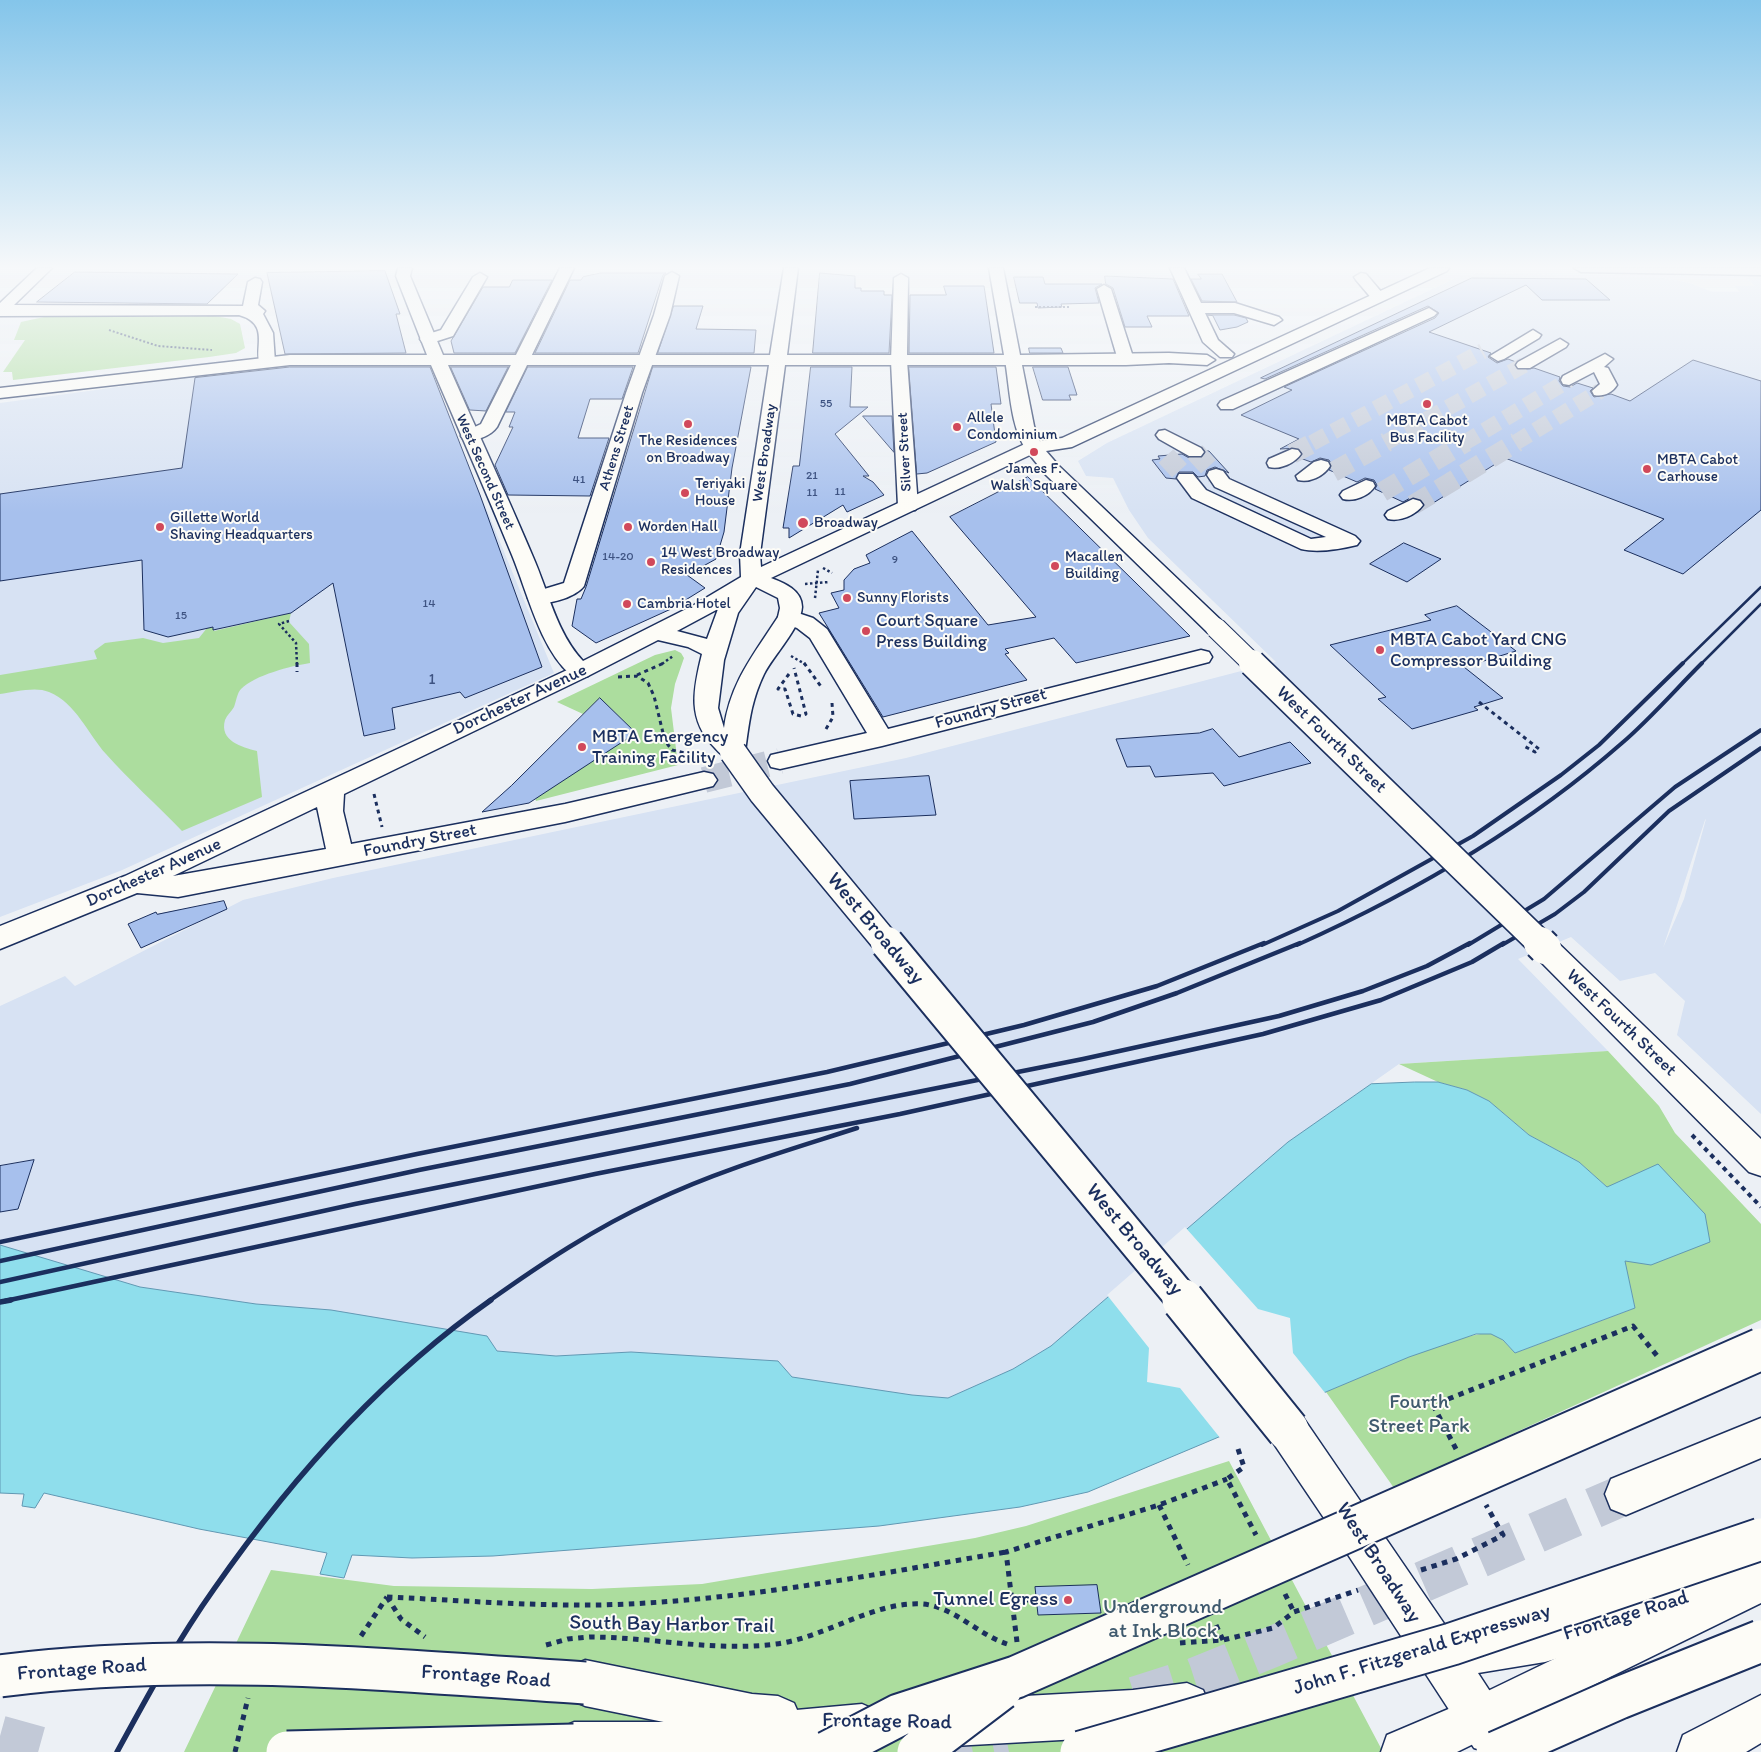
<!DOCTYPE html>
<html>
<head>
<meta charset="utf-8">
<style>
	body { margin:0 }
	canvas { display:block; background:#ecf0f5 }
</style>
</head>
<body>
<canvas width="1761" height="1752"></canvas>
<script>
const context = document.querySelector('canvas').getContext('2d');
context.lineJoin = 'round';
function paint(path, color) {
  context.fillStyle = color;
  context.fill(path, 'evenodd');
}
function stroke(path, color, width, dash) {
  context.strokeStyle = color;
  context.lineWidth = width;
  context.lineCap = dash ? 'butt' : 'round';
  context.setLineDash(dash || []);
  context.stroke(path);
}
function label(font, color, halo, rows, align = 'center') {
  context.font = font + ' Itim,sans-serif';
  context.lineWidth = 4;
  context.setLineDash([]);
  context.textBaseline = 'middle';
  context.strokeStyle = halo;
  context.fillStyle = color;
  for (const [text, x, y, turn = 0] of rows) {
    context.save();
    context.translate(x, y);
    context.rotate((+turn || 0) * Math.PI / 180);
    context.textAlign = isNaN(turn) ? turn : align;
    if (halo) context.strokeText(text, 0, 0);
    context.fillText(text, 0, 0);
    context.restore();
  }
}
paint(new Path2D(`
	M1735,268H1761V1114L1677,1035L1685,1001L1655,973L1620,981L1571,937L1518,959L1608,1051L1399,1064L1288,1142L1051,1346L1013,1369L948,1398L912,1395L792,1377L777,1361L631,1352L556,1356L497,1351L487,1336L331,1310L256,1304L140,1287L0,1245V1006L65,976L75,986L243,900L333,878L906,758L1276,662L1148,538L1129,510L1113,478L1086,476L1078,461L1107,443L1460,276H1472L1475,273L1555,275L1558,277H1657L1690,283L1712,292H1740L1735,286H1755ZM1706,819L1684,899L1663,948L1705,820Z
	M427,365L554,673L120,871L0,917V403L273,366Z`), '#d7e2f3');
paint(new Path2D(`
	M215,316L231,319L240,324L245,348L236,353L209,357L13,380L12,372H3L25,340H14L21,322L44,317Z
	M291,613L289,622L309,644L310,663C291,666 255,675 241,689C237,693 236,702 234,707C231,712 227,715 225,720C219,741 242,747 257,751L262,797L182,831C157,805 130,781 106,754C88,734 76,703 49,692C36,686 14,692 0,694V675L97,659L94,651L105,643L143,638L163,643L199,638L207,628L213,627L214,631Z
	M675,650L681,653L684,658L675,684L671,708L678,765L536,801L535,798L636,733L600,698L583,714L557,702L655,655Z
	M1608,1051L1659,1106L1675,1133L1761,1224V1320L1394,1488L1326,1392C1354,1380 1468,1328 1492,1334C1502,1337 1508,1346 1515,1353L1635,1308L1607,1187L1579,1162L1529,1135L1489,1101L1467,1090L1438,1082L1399,1064Z
	M1229,1461L1383,1752H184L271,1570L394,1586L592,1589L702,1584L975,1538L1026,1526Z`), '#acdd9e');
const water = new Path2D(`
	M1415,1082H1438L1467,1090L1489,1101L1529,1135L1579,1162L1607,1187L1658,1164L1705,1214L1710,1242L1651,1265L1625,1261L1635,1308L1515,1353L1503,1340L1491,1334H1476L1409,1357L1088,1492L1020,1507L879,1526L493,1556L412,1558L352,1555L344,1578L320,1574L327,1553L199,1529L44,1493L35,1508L22,1506L24,1494L0,1493V1245L140,1287L256,1304L331,1310L487,1336L497,1351L556,1356L631,1352L778,1361L792,1377L912,1395L948,1398L1013,1369L1051,1346L1288,1142L1371,1084Z`);
paint(water, '#8fdeec');
stroke(water, '#6198b3', 1);
paint(new Path2D(`
	M1185,1227L1258,1309L1290,1318L1293,1353L1326,1394L1221,1439L1180,1388L1147,1382L1149,1348L1107,1295Z`), '#ecf0f5');
const building = new Path2D(`
	M385,271L400,314H396L406,353L285,354L267,273Z
	M75,272L238,274L207,304L37,302Z
	M601,273H666L663,275L638,353H535L570,280H581L583,277Z
	M820,273L855,276V288H861V291H884V295H892L889,353H813Z
	M1198,274H1222L1237,302L1202,301L1191,279H1201Z
	M1105,276L1173,279L1189,316H1147L1152,327H1125L1113,288L1106,284Z
	M1014,277H1043L1045,284H1102L1095,288L1099,303L1061,304L1062,307L1038,308L1037,303H1020Z
	M1472,278L1586,279L1610,300H1542L1526,285L1429,332L1491,353L1488,357L1497,363L1508,359L1516,362L1514,366L1518,370L1534,368L1560,377L1559,381L1563,386L1570,387L1577,383L1593,388L1590,391L1594,397L1611,394L1630,401L1693,360L1761,381V510L1683,574L1624,550L1664,519L1505,458L1422,510L1425,505L1421,499L1412,497L1403,502L1375,489L1377,485L1374,480L1365,478L1357,482L1329,470L1332,465L1329,460L1320,458L1311,462L1300,458L1303,454L1298,448L1280,449L1299,439L1241,415L1292,390L1284,387L1435,318L1439,313L1428,306L1265,379L1261,378Z
	M513,280H552L515,353H454L451,341L483,287H509Z
	M944,286H984L994,353H909L910,295H946Z
	M674,306H703L696,329L756,330L754,353H658Z
	M1208,315H1234L1246,318L1248,322L1237,327L1220,330L1213,316Z
	M1029,348H1061L1063,353H1030Z
	M290,367H430L480,495L542,667L465,698L460,692L392,708L395,729L364,736L333,583L291,613L213,630V627L168,637L144,630L142,560L0,581V494L182,468L195,378Z
	M451,367H508L486,411L470,410Z
	M528,367H633L622,399H590L578,438H609L590,496L508,495L495,465L513,427H509L515,412H506Z
	M653,367H751L732,468L724,532L716,559L687,575L705,588L671,609L596,643L572,626L577,599H581L586,587Z
	M811,367H852L850,407H868L835,434L869,476H863L873,482L884,495L847,512L843,505L789,538V528H783L793,466H799Z
	M909,367H996L1001,404H991L996,442L927,473L917,474Z
	M1033,367H1068L1077,395H1069L1071,400H1043Z
	M863,416H892L894,452Z
	M1206,451H1209L1229,473L1215,467L1207,470L1205,476L1198,477L1193,472H1179L1176,479L1166,478L1152,460L1160,459L1158,456L1182,454L1189,458H1201Z
	M1028,477L1190,636L1076,663L1054,638L1005,649L1009,653L1005,654L1027,680L883,717L819,613L839,608L831,593L844,590V580L854,569L870,563L866,555L912,531L988,625L1036,617L950,517Z
	M1404,543L1441,559L1407,582L1370,564Z
	M1457,606L1516,651L1464,667L1503,698L1474,707L1478,710L1412,729L1378,699L1386,697L1330,645L1431,620L1425,615Z
	M600,698L636,733L529,803L482,812L511,786Z
	M1213,729L1239,757L1290,742L1311,763L1224,786L1213,773L1155,777L1150,766L1127,767L1116,739L1199,733Z
	M929,776L936,815L854,819L850,781Z
	M224,901L227,909L141,948L128,924L156,912L157,914Z
	M34,1160L18,1209L0,1212V1166Z
	M1097,1585L1101,1613L1038,1615L1035,1587Z`);
paint(building, '#a7c0ed');
stroke(building, '#1b2f5e', 1);
stroke(new Path2D(`
	M1312,443L1483,351
	M1385,443L1524,365
	M1464,443L1569,380
	M1515,443L1600,391`), '#c2c9d7', 16, [16, 8]);
stroke(new Path2D(`
	M1195,452L1216,475
	M1292,454L1315,442
	M1166,456L1186,478
	M1333,472L1387,442
	M1382,492L1466,442
	M1413,505L1517,442`), '#c2c9d7', 20, [20, 10]);
stroke(new Path2D(`
	M704,780L780,761`), '#c2c9d7', 26, [26, 13]);
stroke(new Path2D(`
	M1135,1697L1195,1678L1272,1647L1626,1494
	M0,1736L58,1752
	M931,1752L1006,1737`), '#c2c9d7', 41, [41, 21]);
const minor = new Path2D(`
	M37,268H52L14,305L243,306L248,282L255,278L260,279L262,282L258,305L265,311L263,314L273,333L275,362L267,367L261,365C252,351 272,324 239,315L0,316V303Z
	M560,268H574L497,427C491,436 474,442 464,440L461,436L464,432L481,424Z
	M1170,268H1184L1201,303H1235L1279,317L1282,320L1274,325L1234,313H1205L1218,340L1234,354L1232,357H1220L1203,342Z
	M672,272L679,276L670,315L642,393L584,586C575,598 545,606 531,603L528,598L531,593L564,583L626,393L654,315L665,276Z
	M480,273L487,277L453,336L428,344L422,342L420,339L422,336L441,330L473,277Z
	M1361,273L1366,274L1383,294L1385,297L1383,300H1373L1356,280L1354,277Z
	M901,274L908,278L907,361L918,506L915,510H901L898,506L891,361L894,278Z
	M1104,285L1111,289L1134,360L1132,363H1120L1118,360L1097,289Z
	M1429,308L1437,313L1434,316L1233,409H1221L1218,405L1221,401Z
	M1533,330L1541,335L1539,338L1504,359L1498,361L1490,356Z
	M1560,339L1568,344L1566,347L1530,368H1518L1516,365L1518,362Z
	M1605,354L1613,359L1604,367L1608,368L1617,385C1612,393 1603,397 1594,395L1592,391L1600,384L1594,372L1569,385L1563,384L1561,380L1563,376Z
	M1013,355L1021,360L1034,426L1042,447L1039,451H1027C1010,427 1010,388 1005,360Z
	M1165,430L1201,448L1204,452L1201,456H1189L1159,439L1156,435L1159,431Z
	M1292,449L1298,450L1301,454C1295,463 1280,470 1269,467L1267,463L1269,459Z
	M1321,460L1328,462L1330,466C1324,476 1310,483 1298,480L1296,476L1314,462Z
	M1216,469L1223,471L1229,479L1355,536L1360,541L1357,545C1341,549 1317,553 1301,549L1192,498L1177,478L1179,474H1193L1206,490L1311,539L1326,537L1215,487L1207,475L1209,471Z
	M1366,480L1373,482L1375,486C1369,496 1354,502 1343,499L1340,495L1343,491Z
	M1413,499L1420,501L1423,505C1416,515 1400,522 1388,519L1385,515L1388,511Z
	M789,610L813,618L827,629L888,729L1201,650L1209,652L1212,657L1209,662L882,746L780,769L771,767L768,761L771,755L867,733L810,638L797,628L781,622L778,617L781,612Z
	M580,664L588,666L592,671L588,676L344,794L343,811L351,844L565,804L704,772L713,774L717,780L713,786L565,822L178,897L137,893L0,949V926L125,876ZM317,807L326,849L173,876Z`);
const major = new Path2D(`
	M398,268H412L410,276L443,355H770L784,268H798L787,355H1004L989,268H1003L1020,355L1169,353L1207,355L1215,360L1207,365L1169,363L1126,365H785L760,554L761,567L1027,443L1062,438L1430,268H1449L1447,271L1072,447L1046,451L1059,466L1224,623L1227,628L1224,633L1216,635L1208,633L1045,474L1030,455L771,578C784,583 802,590 802,607C801,627 773,656 764,674C751,701 749,723 745,752L742,758C729,761 724,758 715,748C687,720 693,690 702,654L688,647L658,640L588,676C582,677 576,679 570,674C540,648 527,591 512,555C486,491 458,428 431,365H290L0,398V388L290,355H427L396,276ZM448,365H769L740,554L741,577L694,605L583,661C557,634 548,591 533,557C506,493 476,429 448,365ZM756,587L778,598L780,608L778,617C754,654 730,683 724,728L718,708L724,660L738,613ZM718,609L707,639L677,631Z
	M1574,268H1761V275L1581,272Z
	M1545,937L1555,940L1761,1139V1176L1749,1172L1535,956L1530,948L1535,940Z
	M1288,1410L1302,1416L1458,1644L1461,1635C1489,1624 1518,1625 1547,1617C1619,1599 1692,1578 1761,1551V1593L1723,1609L1545,1662L1478,1673L1506,1716L1513,1732L1506,1748C1495,1752 1485,1752 1474,1748L1330,1527L1274,1444L1268,1430L1274,1416Z
	M585,1660L752,1694L778,1696L794,1703L801,1719L794,1735L778,1742L752,1740L585,1706L569,1699L562,1683L569,1667Z
	M1187,1683L1203,1690L1210,1706L1203,1722L1187,1729L1133,1736L953,1746L937,1739L930,1723L937,1707L953,1700L1133,1690Z`);
const highway = new Path2D(`
	M1761,1418V1458L1626,1515L1611,1509L1605,1494L1611,1479Z
	M1761,1559V1603L1457,1752H1381L1387,1735L1465,1702Z
	M1761,1695V1743L1746,1752H1677L1683,1735Z
	M862,1704L878,1711L885,1727L878,1743L862,1750L841,1752H554L551,1745L558,1729L574,1722H664Z`);
stroke(minor, '#1b2f5e', 3);
stroke(major, '#1b2f5e', 3);
stroke(highway, '#1b2f5e', 3);
stroke(new Path2D(`
	M1035,307H1069
	M109,330L158,346L212,350`), '#1b2f5e', 2, [2, 2]);
stroke(new Path2D(`
	M823,568L832,573
	M805,584L829,582
	M815,598L818,570
	M289,621L279,624L296,643L297,664
	M791,656L805,664
	M662,664L673,656`), '#1b2f5e', 2.5, [2.5, 2.5]);
stroke(new Path2D(`
	M297,663V672
	M804,663L822,688
	M789,674L778,689H785L793,714L801,716L806,714L794,668
	M637,675L664,663
	M618,677L637,676L648,683L654,696L665,741L672,750L685,753
	M1479,702L1539,749L1535,752L1524,746
	M826,729L833,717L832,703
	M374,794L382,827`), '#1b2f5e', 3, [4, 4]);
stroke(new Path2D(`
	M1692,1135L1761,1207`), '#1b2f5e', 4, [4.5, 4.5]);
stroke(new Path2D(`
	M1238,1449L1244,1467L1227,1479L1256,1535
	M1456,1449L1433,1405L1633,1326L1658,1357
	M1159,1505L1188,1565
	M1421,1570L1456,1559L1503,1535L1486,1505
	M1285,1594L1294,1612
	M387,1597C456,1600 529,1606 598,1605C736,1602 871,1575 1006,1552
	M387,1597L401,1619L425,1637
	M1012,1600H1036
	M1216,1625L1223,1640
	M361,1636L387,1597
	M1017,1642L1006,1552L1159,1505L1227,1479
	M1180,1643L1223,1640L1273,1628L1294,1612L1358,1590
	M546,1645L568,1639L590,1637C652,1637 714,1652 776,1644C824,1638 874,1601 922,1604C953,1606 977,1634 1007,1644
	M235,1752L248,1698`), '#1b2f5e', 5, [5.5, 5.5]);
paint(minor, '#fdfcf7');
paint(major, '#fdfcf7');
paint(highway, '#fdfcf7');
stroke(new Path2D(`
	M1682,664L1761,587
	M1701,664L1761,604`), '#1b2f5e', 2.5);
stroke(new Path2D(`
	M1262,945L1338,911L1473,836L1561,775L1599,745L1683,663
	M1297,945C1413,893 1525,828 1622,743C1650,719 1675,690 1702,663
	M1468,945L1544,899L1675,787L1761,730
	M1502,945L1555,914L1584,892L1669,811L1761,748`), '#1b2f5e', 4);
stroke(new Path2D(`
	M0,1242L417,1154L827,1072L1024,1025L1157,986L1264,943
	M0,1261L419,1170L850,1084L1093,1022L1177,993L1300,943
	M0,1282L355,1204L1083,1059L1279,1016L1363,991L1427,966L1470,943
	M5,1301L595,1174L900,1114L1263,1034L1381,1000L1472,962L1504,943
	M489,1301C541,1264 595,1228 654,1201C719,1170 789,1150 857,1128`), '#1b2f5e', 4.5);
stroke(new Path2D(`
	M0,1302L11,1300
	M117,1752C147,1697 177,1641 214,1589C290,1480 381,1377 491,1300`), '#1b2f5e', 5.5);
const majorBridgeFar3 = new Path2D(`
	M1216,628L1253,664`);
const majorBridgeFar2 = new Path2D(`
	M1252,663L1542,945
	M733,752L762,793L888,945`);
const majorBridgeFar1 = new Path2D(`
	M887,943L1184,1301
	M1540,943L1545,948`);
const majorBridge = new Path2D(`
	M1183,1300L1288,1430
	M0,1676C193,1651 391,1670 585,1683`);
const highwayBridge = new Path2D(`
	M287,1752L574,1745
	M828,1752L899,1715L1016,1677L1761,1349
	M918,1752L1001,1689
	M1081,1752L1452,1644L1761,1539
	M1497,1752L1619,1698L1761,1641`);
stroke(majorBridgeFar3, '#1b2f5e', 22, []);
stroke(majorBridgeFar2, '#1b2f5e', 29, []);
stroke(majorBridgeFar1, '#1b2f5e', 36, []);
stroke(majorBridge, '#1b2f5e', 45, []);
stroke(highwayBridge, '#1b2f5e', 45, []);
stroke(majorBridgeFar3, '#fdfcf7', 20);
stroke(majorBridgeFar2, '#fdfcf7', 26);
stroke(majorBridgeFar1, '#fdfcf7', 32);
stroke(majorBridge, '#fdfcf7', 41);
stroke(highwayBridge, '#fdfcf7', 41);
const sky = context.createLinearGradient(0, 0, 0, 513);
sky.addColorStop(0, '#84c5ea');
sky.addColorStop(0.52, '#f6f8fa');
sky.addColorStop(1, '#f6f8fa00');
context.fillStyle = sky;
context.fillRect(0, 0, 1761, 513);
for (const [x, y, r, color] of [
	[1427,404,5,"#d1495b"],
	[688,424,5,"#d1495b"],
	[957,427,5,"#d1495b"],
	[1034,452,5,"#d1495b"],
	[1647,469,5,"#d1495b"],
	[685,493,5,"#d1495b"],
	[803,523,6,"#d1495b"],
	[160,527,5,"#d1495b"],
	[628,527,5,"#d1495b"],
	[651,562,5,"#d1495b"],
	[1055,566,5,"#d1495b"],
	[847,598,5,"#d1495b"],
	[627,604,5,"#d1495b"],
	[866,631,5,"#d1495b"],
	[1380,650,5,"#d1495b"],
	[582,747,5,"#d1495b"],
	[1068,1600,5,"#d1495b"]
]) {
  const dot = new Path2D();
  dot.arc(x, y, r, 0, 2 * Math.PI);
  context.fillStyle = color;
  context.fill(dot);
  stroke(dot, '#fdfcf7', 2);
}
label('12px', '#3e5382', null, [
	["55",826,404],
	["21",812,476],
	["41",579,480],
	["11",840,492],
	["11",812,493],
	["14-20",618,557],
	["9",895,560],
	["14",429,604],
	["15",181,616]
]);
label('15px', '#1b2f5e', '#fdfcf7', [
	["Allele",967,418],
	["Condominium",967,435],
	["MBTA Cabot",1427,421,"center"],
	["Bus Facility",1427,438,"center"],
	["The Residences",688,441,"center"],
	["on Broadway",688,458,"center"],
	["MBTA Cabot",1657,460],
	["Carhouse",1657,477],
	["James F.",1034,469,"center"],
	["Walsh Square",1034,486,"center"],
	["Teriyaki",695,484],
	["House",695,501],
	["Gillette World",170,518],
	["Shaving Headquarters",170,535],
	["Broadway",814,523],
	["Worden Hall",638,527],
	["14 West Broadway",661,553],
	["Residences",661,570],
	["Macallen",1065,557],
	["Building",1065,574],
	["Sunny Florists",857,598],
	["Cambria Hotel",637,604]
], 'left');
label('15px', '#1b2f5e', '#fdfcf7', [
	["Athens Street",617,448,-73],
	["Silver Street",905,452,-93],
	["West Broadway",765,453,-82],
	["West Second Street",485,472,66]
]);
label('15px', '#3e5382', null, [
	["1",432,680]
]);
label('18px', '#1b2f5e', '#fdfcf7', [
	["Court Square",876,621],
	["Press Building",876,642],
	["MBTA Cabot Yard CNG",1390,640],
	["Compressor Building",1390,661],
	["MBTA Emergency",592,737],
	["Training Facility",592,758]
], 'left');
label('18px', '#1b2f5e', '#fdfcf7', [
	["Dorchester Avenue",520,700,-25],
	["Foundry Street",991,709,-15],
	["West Fourth Street",1331,740,44],
	["Foundry Street",420,841,-11],
	["Dorchester Avenue",154,873,-24],
	["West Fourth Street",1621,1023,44]
]);
label('21px', '#1b2f5e', '#fdfcf7', [
	["West Broadway",875,929,50],
	["West Broadway",1134,1240,50],
	["West Broadway",1378,1563,57],
	["Frontage Road",1626,1616,-17],
	["South Bay Harbor Trail",672,1625,1],
	["John F. Fitzgerald Expressway",1422,1650,-17],
	["Frontage Road",82,1670,-4],
	["Frontage Road",486,1677,4],
	["Frontage Road",887,1722,1]
]);
label('21px', '#3f5a6e', '#fdfcf7', [
	["Fourth",1419,1403],
	["Street Park",1419,1427],
	["Underground",1163,1608],
	["at Ink Block",1163,1632]
]);
label('21px', '#1b2f5e', '#fdfcf7', [
	["Tunnel Egress",1058,1600]
], 'right');
</script>
</body>
</html>
